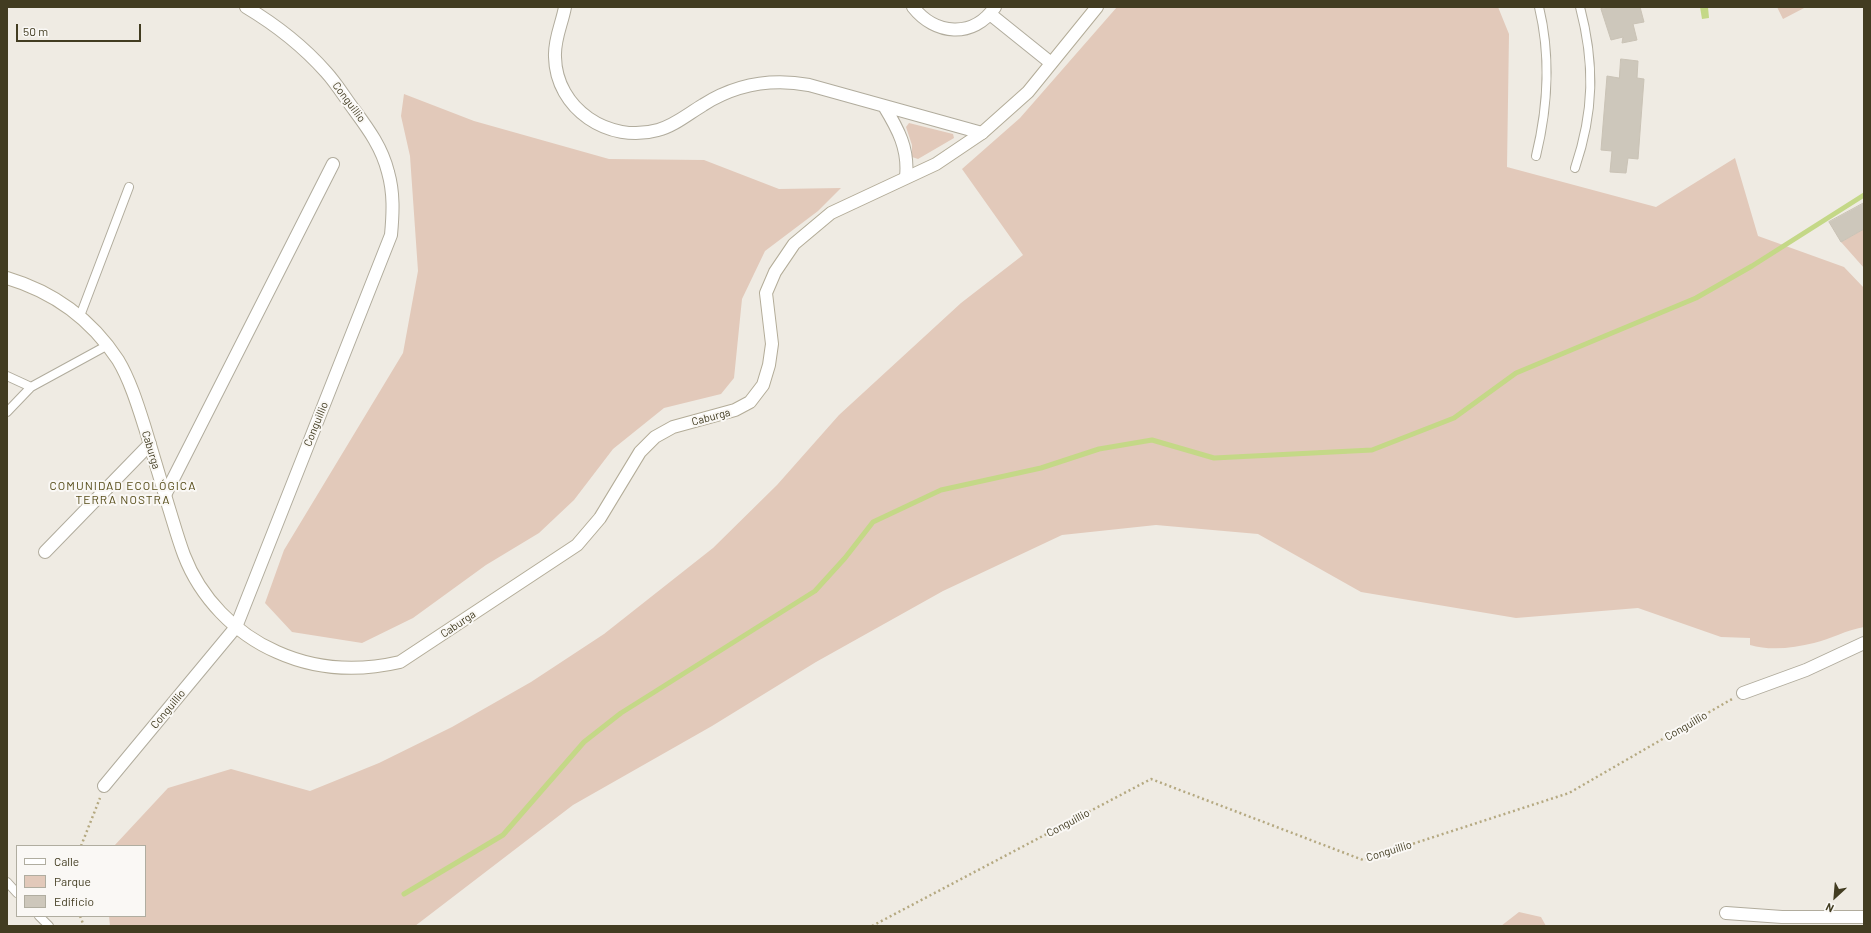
<!DOCTYPE html>
<html>
<head>
<meta charset="utf-8">
<style>
	body { margin:0 }
	#map { position:relative; width:1871px; height:933px; overflow:hidden; background:#efebe3; font-family:Barlow,sans-serif }
	canvas { display:block }
	.frame { position:absolute; inset:0; border:8px solid #423c21; pointer-events:none }
	.legend { position:absolute; left:16px; top:845px; width:130px; height:72px; box-sizing:border-box; background:#faf8f5; border:1px solid #b0ada0; margin:0; padding:5px 7px; list-style:none; font-size:12px; color:#423c21 }
	.legend li { display:flex; align-items:center; gap:8px; height:20px }
	.legend b { width:20px; border:1px solid #b0ada0 }
	.north { position:absolute; left:1815px; top:877px; width:40px; height:40px; -webkit-text-stroke:3px #faf8f5; paint-order:stroke; rotate:206deg; font-size:11px; font-weight:700; line-height:16px; text-align:center; color:#423c21 }
	.north::after { content:''; display:block; margin:auto; width:14px; height:18px; background:#423c21; clip-path:polygon(50% 0,100% 100%,50% 72%,0 100%) }
	.scale { position:absolute; left:16px; top:24px; width:125px; height:18px; box-sizing:border-box; border:2px solid #423c21; border-top:0; padding-left:5px; font-size:12px; line-height:14px; white-space:nowrap; color:#423c21; -webkit-text-stroke:3px #faf8f5; paint-order:stroke }
</style>
</head>
<body>
<div id="map">
<canvas width="1871" height="933"></canvas>
<div class="frame"></div>
<ul class="legend">
<li><b style="height:5px;background:#fff"></b>Calle</li>
<li><b style="height:11px;background:#e2c9ba"></b>Parque</li>
<li><b style="height:11px;background:#cdc7bb"></b>Edificio</li>
</ul>
<div class="north">N</div>
<div class="scale">50 m</div>
</div>
<script>
const context = document.querySelector('canvas').getContext('2d');
context.lineJoin = 'round';
function paint(path, color) {
  context.fillStyle = color;
  context.fill(path, 'evenodd');
}
function stroke(path, color, width, dash) {
  context.strokeStyle = color;
  context.lineWidth = width;
  context.lineCap = dash ? 'butt' : 'round';
  context.setLineDash(dash || []);
  context.stroke(path);
}
function label(font, color, halo, rows, align = 'center') {
  context.font = font + ' Barlow,sans-serif';
  context.lineWidth = 4;
  context.setLineDash([]);
  context.textBaseline = 'middle';
  context.strokeStyle = halo;
  context.fillStyle = color;
  for (const [text, x, y, turn = 0] of rows) {
    context.save();
    context.translate(x, y);
    context.rotate((+turn || 0) * Math.PI / 180);
    context.textAlign = isNaN(turn) ? turn : align;
    if (halo) context.strokeText(text, 0, 0);
    context.fillText(text, 0, 0);
    context.restore();
  }
}
paint(new Path2D(`
	M1117,7H1498L1509,34L1507,167L1656,207L1735,158L1758,236L1844,267L1864,288V627C1846,630 1831,639 1814,643C1794,648 1770,651 1750,645V638L1721,637L1638,608L1516,618L1361,592L1258,534L1156,525L1062,535L943,591L816,662L712,726L573,805L415,926H110L109,916H145V846H114L168,788L231,769L310,791L379,763L452,727L531,682L604,634L713,548L777,485L839,415L961,303L1023,255L962,169L1020,118Z
	M1777,7H1806L1783,19Z
	M404,94L474,121L609,159L704,160L779,189L841,188L818,211L765,251L742,299L734,378L721,394L664,408L613,449L574,500L539,533L486,565L413,618L362,643L292,632L265,603L284,550L403,353L418,271L410,156L401,116Z
	M909,123L953,134L954,138L918,159L912,157V145L906,127Z
	M1864,229V268L1841,242Z
	M1519,912L1541,917L1546,926H1501Z`), '#e2c9ba');
paint(new Path2D(`
	M1700,7H1708L1709,18L1702,19Z`), '#c4d887');
stroke(new Path2D(`
	M404,894L503,835L584,742L621,713L815,591L845,558L873,522L941,490L1041,468L1099,449L1152,440L1214,458L1372,450L1454,418L1516,373L1696,298L1752,266L1864,195`), '#c4d887', 5);
const building = new Path2D(`
	M1610,7H1640L1644,22L1633,24L1637,40L1622,43L1623,37L1611,40L1601,9Z
	M1621,59L1638,61L1637,78L1644,79L1638,159L1628,158L1626,173L1610,172L1612,151L1601,150L1607,76L1619,78Z
	M1864,203V229L1841,242L1829,222Z`);
paint(building, '#cdc7bb');
stroke(building, '#c9c2b5', 1);
const lane = new Path2D(`
	M1536,156C1548,107 1551,57 1539,7
	M1575,168C1594,112 1595,64 1580,7
	M80,316L129,187
	M7,376L31,387
	M7,412L31,387L108,345
	M7,882L17,893
	M39,916L49,926`);
const street = new Path2D(`
	M565,7C562,24 554,39 555,57C556,109 609,144 658,130C674,126 688,114 703,105C736,84 770,78 809,85L982,133
	M913,7C935,35 973,39 995,7
	M990,14L1051,63
	M884,106C898,129 909,149 906,177
	M165,495L333,164
	M45,552L150,444
	M1743,693L1806,670L1864,643
	M104,786L236,627L391,235C393,213 394,193 388,172C382,148 369,130 355,111C345,98 337,84 326,72C303,46 276,25 246,7
	M1726,913L1782,917H1864`);
const secondary = new Path2D(`
	M7,278C54,292 91,319 118,360C130,380 138,406 145,428C153,454 160,479 168,505C173,521 178,539 184,555C200,597 235,634 277,652C317,670 357,672 400,662L577,545L600,518L640,452L655,437L673,427L735,410L750,402L763,385L769,365L772,344L766,293L775,272L794,244L831,213L936,164L982,133L1028,92L1097,7`);
stroke(lane, '#b1ac9d', 10);
stroke(street, '#b1ac9d', 14);
stroke(secondary, '#b3ac98', 14);
stroke(new Path2D(`
	M81,846L100,798
	M80,916L84,926
	M872,926L1151,779L1363,860L1569,793L1732,699`), '#b5a981', 2.5, [2, 3]);
stroke(lane, '#fff', 8);
stroke(street, '#fff', 12);
stroke(secondary, '#fff', 12);
label('11px', '#423c21', '#faf8f5', [
	["Conguillio",349,102,53],
	["Caburga",711,417,-15],
	["Conguillio",316,424,-68],
	["Caburga",151,450,73],
	["Caburga",458,624,-34],
	["Conguillio",168,709,-50],
	["Conguillio",1686,726,-30],
	["Conguillio",1068,823,-28],
	["Conguillio",1389,851,-17]
]);
context.letterSpacing = '1px';
label('12px', '#574d1a', '#faf8f5', [
	["COMUNIDAD ECOLÓGICA",123,486],
	["TERRA NOSTRA",123,500]
]);
context.letterSpacing = '0px';
</script>
</body>
</html>
